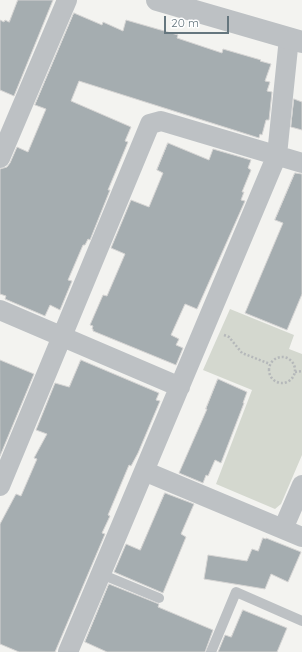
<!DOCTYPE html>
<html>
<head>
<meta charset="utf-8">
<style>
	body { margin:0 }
	#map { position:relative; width:302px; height:652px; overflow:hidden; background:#f3f3f0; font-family:Quicksand,sans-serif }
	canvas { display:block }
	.scale { position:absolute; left:164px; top:16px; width:65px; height:18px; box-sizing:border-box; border:2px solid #65767e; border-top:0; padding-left:5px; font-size:12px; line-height:14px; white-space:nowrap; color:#65767e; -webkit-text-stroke:3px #fff; paint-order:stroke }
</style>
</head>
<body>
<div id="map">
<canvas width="302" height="652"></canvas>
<div class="scale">20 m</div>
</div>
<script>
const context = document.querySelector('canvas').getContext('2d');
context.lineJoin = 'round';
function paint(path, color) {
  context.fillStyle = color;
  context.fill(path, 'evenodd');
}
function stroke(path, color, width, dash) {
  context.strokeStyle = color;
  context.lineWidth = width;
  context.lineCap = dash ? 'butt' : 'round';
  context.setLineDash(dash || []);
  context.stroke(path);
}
paint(new Path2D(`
	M230,309L294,335L289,349L302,354V455L281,504L275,509L216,484L252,390L203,370Z`), '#d4d8cf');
const building = new Path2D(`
	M18,0H53L14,96L0,90V20L4,22L5,20L9,22Z
	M74,13L102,25L103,22L123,31L126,20L178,35L177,38L222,53L223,49L261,60L260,61L271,64L265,81L270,82L267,91L272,92L269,120H266L262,135L260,134L259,138L79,81L71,101L131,127L125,141L128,142L108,190H110L90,240L88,239L85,245H83L68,280L72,281L60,310L50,305L45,316L5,299L6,296L0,294V169L7,167L10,163L17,147L28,152L46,109L35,105Z
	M294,99L302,102V130L291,127Z
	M168,143L209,160L213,149L251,160L248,168L251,170L242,192H244L241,200L245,201L197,309L185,304L171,335L179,339L176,345L183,348L176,365L93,331V329H92L93,326L90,325L103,295L107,296L125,254L111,248L131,200L149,207L163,173L157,170Z
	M295,173L302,174V294L287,330L245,313L283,223L275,220Z
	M0,360L34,374L0,456Z
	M81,360L159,393L156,400L160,401L138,453L131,466L129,465L108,515L110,516L102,533L105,534L55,652H19L0,644V524L16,494L21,496L37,459L34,458L47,434L36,430L55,383L69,387Z
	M218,379L247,392L243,403H244L221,463L215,460L208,476L206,475L203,483L179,473L207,409H206Z
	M165,493L194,504L181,534L186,537L163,593L114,572L126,544L140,550Z
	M263,538L266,539V538L301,552L288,582L271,574L265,589L204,579L208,555L247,561L252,549L258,551Z
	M109,584L159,604L158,607L213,630L205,652H107L85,642Z
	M243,610L287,628L277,652H218L225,635L231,637Z`);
paint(building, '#a5adb0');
stroke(building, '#d5d4d3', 1);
stroke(new Path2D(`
	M224,335L229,337L242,353L270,364
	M269 370a13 13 0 1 1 26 0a13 13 0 1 1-26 0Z
	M295,372L302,371`), '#b5b8ba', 2.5, [2, 2]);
stroke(new Path2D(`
	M101,574L159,598
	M211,652L236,592L302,621`), '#bdc1c4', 10);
stroke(new Path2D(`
	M0,158L67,0
	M0,310L180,387
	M144,471L302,537
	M0,486L150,124L161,121L302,163
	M283,529L302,485
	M68,652L277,155L289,38`), '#bdc1c4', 20);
stroke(new Path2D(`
	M157,0L302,42`), '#bdc1c4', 22);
</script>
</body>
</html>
